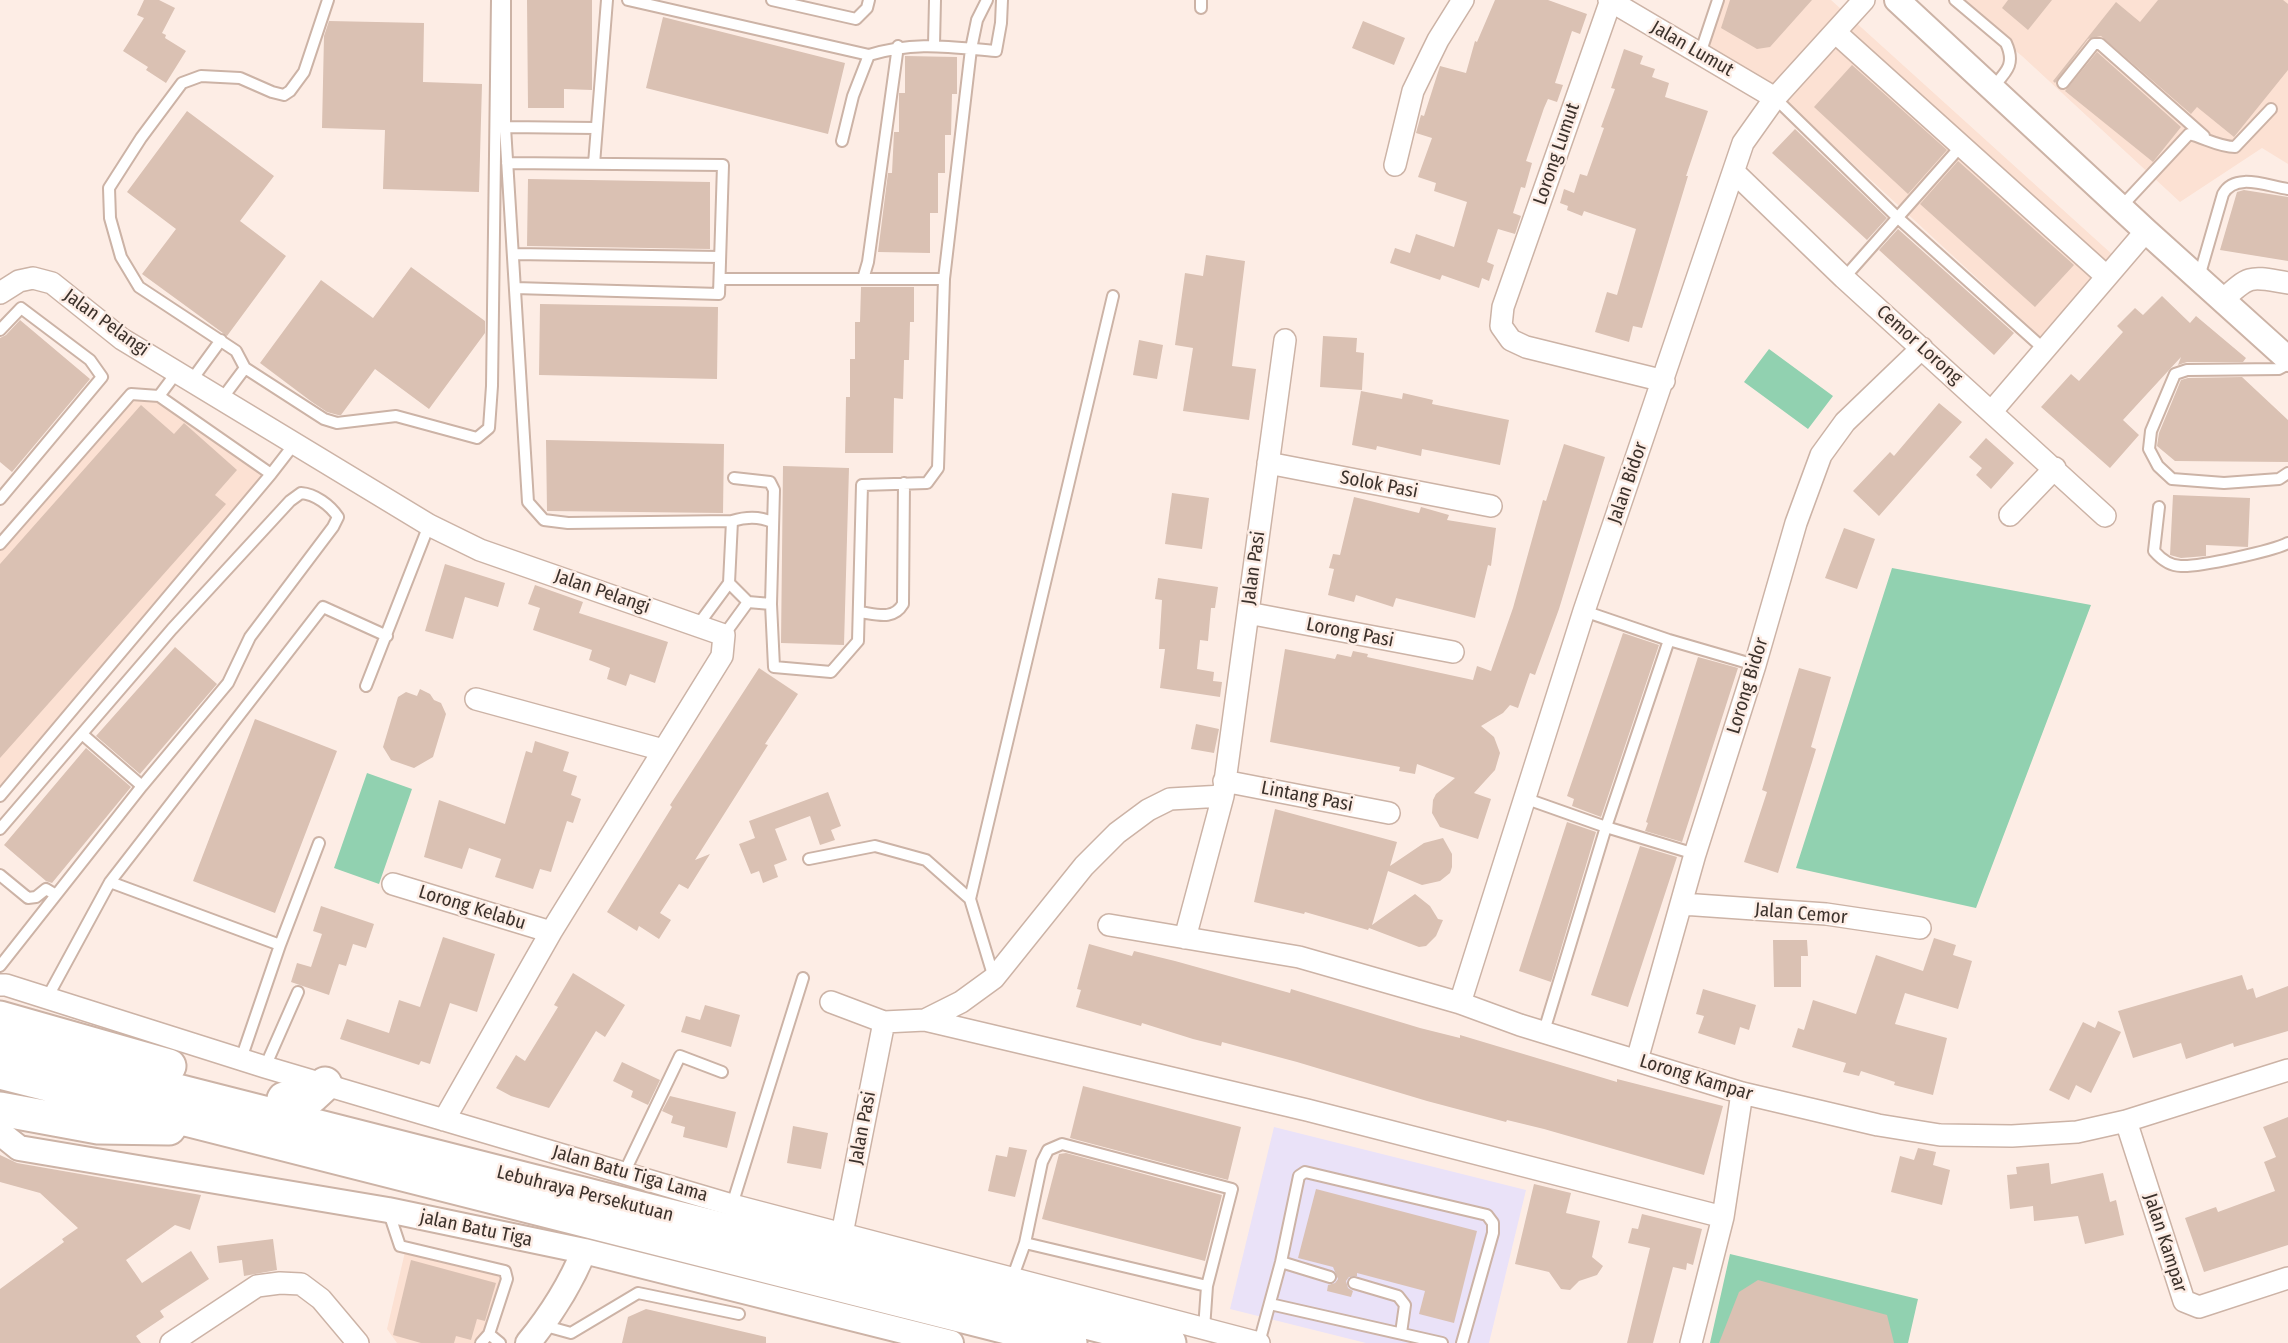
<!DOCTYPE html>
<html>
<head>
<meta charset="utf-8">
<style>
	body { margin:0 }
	canvas { display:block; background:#fdede5 }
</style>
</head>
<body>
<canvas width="2288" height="1343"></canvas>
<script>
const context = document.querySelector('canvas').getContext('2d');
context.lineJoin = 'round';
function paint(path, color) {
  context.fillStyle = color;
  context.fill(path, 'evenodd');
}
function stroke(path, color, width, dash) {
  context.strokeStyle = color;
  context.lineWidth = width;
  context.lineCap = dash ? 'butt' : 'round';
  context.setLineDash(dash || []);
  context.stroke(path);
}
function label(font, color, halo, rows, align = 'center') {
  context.font = font + ' "Fira Sans Condensed",sans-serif';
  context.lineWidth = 5;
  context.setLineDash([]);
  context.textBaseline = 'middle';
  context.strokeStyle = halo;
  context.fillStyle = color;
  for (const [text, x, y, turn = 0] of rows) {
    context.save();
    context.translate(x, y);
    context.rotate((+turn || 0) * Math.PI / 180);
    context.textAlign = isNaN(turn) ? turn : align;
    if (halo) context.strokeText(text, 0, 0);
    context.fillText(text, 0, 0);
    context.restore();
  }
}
paint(new Path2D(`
	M1723,0H1831L2114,256L2044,340L1768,85L1706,51Z
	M1952,0H2288V164L2262,148L2180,202L2022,56Z
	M132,399L157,400L265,475L0,787V550Z
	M405,1252L512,1278L486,1343H397L387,1329Z`), '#fce1d3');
paint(new Path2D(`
	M1274,1127L1526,1190L1489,1343H1366L1230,1309Z`), '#eae2f8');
paint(new Path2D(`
	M1769,349L1833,396L1808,429L1744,382Z
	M1892,568L2091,605L1976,908L1796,868Z
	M367,773L412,789L379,884L334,868Z
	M1730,1254L1918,1299L1908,1343H1710Z`), '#91d1b0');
paint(new Path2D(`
	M144,0H159L175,8L162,33L166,35L165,38L186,51L166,83L146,70L148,67L123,51L144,18L137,15Z
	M527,0H592V90L564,89V108H528Z
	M1495,0H1548L1587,14L1580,34L1572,31L1555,83L1563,85L1557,102L1548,99L1544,108L1526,161L1532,163L1525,188L1521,187L1513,213L1521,216L1515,234L1498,229L1487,262L1494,265L1489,281L1482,278L1479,288L1442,275L1440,280L1390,263L1395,248L1410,253L1416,234L1454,247L1467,202L1434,191L1436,183L1418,177L1432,138L1416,133L1421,115L1424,116L1440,66L1466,73L1475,41L1477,42Z
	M1730,0H1812L1770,47L1757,49L1721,28Z
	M2008,0H2052L2028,30L2002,8Z
	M2158,0H2283L2288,4V70L2234,137L2197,107L2191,114L2101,36L2088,39L2055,83L2053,81L2116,2L2140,22Z
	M663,17L845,63L828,134L646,88Z
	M329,21L424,23L423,82L482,84L479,192L383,189L385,130L322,128L324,36Z
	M1363,21L1405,38L1394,65L1352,48Z
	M1624,49L1643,56L1640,64L1655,69L1652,77L1669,83L1665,97L1708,111L1686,176H1688L1642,328L1633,326L1629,342L1595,332L1607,292L1617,295L1636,229L1584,211L1582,216L1567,210L1568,206L1560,203L1564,189L1574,193L1580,174L1587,176L1604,128L1601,127L1615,89L1611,88Z
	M2097,52L2181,127L2153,162L2065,91Z
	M905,56L957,57V94H952L951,135H945V173H938V213H930V253L878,252L888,173H892L894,132H899V93H905Z
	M1852,65L1947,150L1908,194L1814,107Z
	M187,111L274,176L240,221L286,256L227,336L142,274L176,229L127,192Z
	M1795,129L1887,218L1867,240L1772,153Z
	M1958,161L2074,265L2035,307L1920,204Z
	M528,179L710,182V249L527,246Z
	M2244,190L2288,197V261L2220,250L2237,192Z
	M1898,229L2014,333L1994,355L1879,250Z
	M1206,255L1245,261L1232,366L1256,369L1249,420L1183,411L1193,348L1175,345L1185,273L1203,276Z
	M411,267L485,321V333L429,409L375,369L341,415H338L327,412L312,402L260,363L321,280L373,318Z
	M861,287H914V322H910L909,360H904L903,399L894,398L893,453H845L846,397H850V359H855V322H860Z
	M2162,296L2190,323L2196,316L2246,358L2243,362H2187L2178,365L2181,357L2123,420L2139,435L2110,468L2041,407L2071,374L2079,381L2123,332L2117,326L2135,308L2143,315Z
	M540,304L718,307L717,379L539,375Z
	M20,320L90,379L12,472L0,462V338L6,335Z
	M1323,336L1357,338L1356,352L1364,353L1362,390L1320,387Z
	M1139,340L1163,345L1157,379L1133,375Z
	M2242,377L2288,420V462L2175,461L2157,446L2159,433L2181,380L2188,378Z
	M1361,391L1402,399L1403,393L1433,400L1432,404L1509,420L1500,465L1422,449L1421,456L1377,446L1376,450L1352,445Z
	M1939,403L1962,422L1879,516L1853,491L1890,452L1894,456Z
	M141,405L174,434L184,423L237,470L215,495L226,504L0,758V564Z
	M1986,438L2014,463L1991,489L1976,475L1982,468L1969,457Z
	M546,440L724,444L723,513L547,511Z
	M1564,444L1605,457L1559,609L1535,675L1530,673L1518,708L1510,705L1503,713L1481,726L1494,737L1500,753L1495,770L1474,793L1491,799L1478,839L1440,827L1432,813L1433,800L1436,794L1455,778L1417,764L1415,774L1399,771L1400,767L1270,742L1285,649L1335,659L1337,654L1351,657L1353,651L1368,654L1367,657L1473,680L1477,666L1491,671L1513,608L1543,500L1546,501Z
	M783,466L849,468L844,645L781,643Z
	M1172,493L1209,498L1202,549L1165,544Z
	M2173,495L2250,498L2248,547L2206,545V556L2181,558L2170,555Z
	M1354,497L1419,513L1421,507L1449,515L1447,520L1496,528L1491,566L1488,565L1475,618L1396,598L1393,607L1356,595L1354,602L1328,595L1334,569L1329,568L1333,554L1340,555Z
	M1844,528L1875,539L1857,589L1825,578Z
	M445,564L505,583L498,607L465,597L453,639L425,631Z
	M1158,578L1218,587L1215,608H1211L1208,641L1200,640L1197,669L1214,672L1213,681L1222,682L1220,697L1160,688L1165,649H1159L1162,600L1155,599Z
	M535,585L583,602L579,613L668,642L655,683L630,674L626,686L607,679L610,668L589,660L592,650L533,630L540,608L528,604Z
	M1623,633L1659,645L1601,817L1572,806L1574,799L1567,796Z
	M175,647L217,684L140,774L96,736Z
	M1698,657L1738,668L1682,842L1645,831L1648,823L1646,822Z
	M759,668L798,694L765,744L768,745L695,860L710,854L688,889L679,884L660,913L671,920L659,939L639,926L637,931L607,912L672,807L670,805Z
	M1799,668L1831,677L1811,747L1816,749L1778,873L1744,862L1767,792L1762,790Z
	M420,689L430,694L434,700L441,703L446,714L433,757L414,768L391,760L383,747L398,697L406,692L417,696Z
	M255,719L337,751L275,913L193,881Z
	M1196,724L1219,729L1214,753L1191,749Z
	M535,741L569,752L563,771L577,776L571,795L581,799L573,823L567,821L551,872L540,869L533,889L495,877L501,859L469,848L462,869L424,857L439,800L505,824L526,751L532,753Z
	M86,748L131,787L52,883L46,881L4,845Z
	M828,792L841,826L831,830L835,840L820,845L810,816L775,829L787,860L774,865L778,877L763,883L759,871L751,874L739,844L755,838L749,821Z
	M1275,809L1397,842L1390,866L1424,843L1443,838L1452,854V867L1450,873L1440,881L1422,885L1388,871L1372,925L1415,894L1430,906L1438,919L1443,920L1436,936L1426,946L1419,947L1369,928L1368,930L1305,912L1304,914L1254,902Z
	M1567,822L1596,832L1551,982L1519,971Z
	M1640,846L1677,857L1628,1007L1591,995Z
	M321,906L374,924L366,948L353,944L346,966L339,964L329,995L291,982L297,963L311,967L322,934L313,931Z
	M443,937L495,954L477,1012L450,1003L430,1064L421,1061L419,1065L340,1039L347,1019L389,1033L399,1000L420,1007Z
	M1934,938L1956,945L1953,955L1972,961L1958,1009L1905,993L1895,1024L1947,1038L1933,1095L1894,1085L1895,1082L1861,1071L1859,1076L1843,1072L1846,1063L1792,1047L1798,1028L1804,1030L1813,1000L1856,1014L1876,955L1923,971Z
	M1773,940H1807L1808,956H1801V987H1774Z
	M1089,944L1132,956L1134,951L1175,961L1290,993L1291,989L1420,1028L1460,1038V1035L1617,1082V1079L1723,1106L1704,1175L1544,1129L1507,1120L1506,1122L1427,1101L1297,1062L1222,1042L1221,1046L1193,1039L1142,1023L1141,1026L1076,1007L1081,990L1077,989Z
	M573,973L625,1005L605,1037L596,1031L549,1108L511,1096L496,1088L516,1055L525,1061L558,1007L554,1005Z
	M2242,975L2247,990L2253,988L2256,998L2288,986V1031L2234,1047L2233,1043L2186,1059L2181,1043L2133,1058L2118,1011Z
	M1703,989L1756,1005L1749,1030L1740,1027L1735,1045L1698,1033L1704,1016L1696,1014Z
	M705,1005L740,1015L731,1047L681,1032L686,1016L700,1020Z
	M2098,1021L2121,1032L2091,1093L2076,1085L2069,1100L2049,1090L2083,1022L2095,1028Z
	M622,1062L660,1080L648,1105L631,1097L633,1091L613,1081Z
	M1083,1086L1241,1127L1228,1180L1070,1138Z
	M670,1096L736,1112L727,1148L683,1137L685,1127L671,1123L673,1116L662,1111Z
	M2288,1117V1245L2204,1272L2185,1218L2216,1207L2218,1212L2275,1191L2264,1162L2276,1157L2263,1127Z
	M793,1126L828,1133L821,1169L787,1163Z
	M1009,1147L1027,1150L1015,1197L988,1191L996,1155L1007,1157Z
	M1918,1148L1936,1152L1933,1165L1950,1170L1942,1205L1891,1192L1900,1156L1914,1160Z
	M1066,1153L1222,1195L1205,1261L1042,1219L1059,1154Z
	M0,1155L17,1163L201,1195L190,1230L175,1225L126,1260L142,1283L191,1251L209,1279L160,1311L164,1317L136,1336L141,1343H0V1289L64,1242L62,1239L78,1228L40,1193L0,1182Z
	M2049,1163L2051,1184L2103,1173L2110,1202L2116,1200L2124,1235L2085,1244L2078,1216L2034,1221L2033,1206L2010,1209L2007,1175L2017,1174L2016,1167Z
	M1534,1184L1571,1193L1566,1213L1600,1221L1592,1257L1603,1266L1597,1275L1579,1281L1570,1290L1561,1289L1549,1272L1515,1264Z
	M1316,1189L1477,1231L1454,1323L1419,1314L1425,1291L1357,1273V1276L1349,1277L1346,1281L1348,1288L1353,1291L1351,1297L1327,1291L1328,1285L1335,1283L1338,1279L1333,1267L1298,1258Z
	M1642,1214L1702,1229L1693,1265L1687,1263L1686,1270L1673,1267L1653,1343H1627L1650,1248L1628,1243L1632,1228L1638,1229Z
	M273,1239L277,1270L244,1276L242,1260L219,1263L217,1246Z
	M411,1260L496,1283L485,1321L477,1319L471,1340L456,1336L454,1343H421L393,1335Z
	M1758,1280L1887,1315L1894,1343H1719L1739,1292Z
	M646,1309L766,1337V1343H622L628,1317Z`), '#dac1b3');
const service = new Path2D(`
	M328,0L304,72L290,91L284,95L272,92L240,78L201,76L182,83L141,138L109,188L110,218L121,257L139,287L236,351L245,368L324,419L337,423L396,416L477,438L489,428L492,386L497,0
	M505,0V127L528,502L544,520L568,523L732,521L729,583L698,625
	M628,0L869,55C916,41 948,47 996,51L1001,23L1002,0
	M772,0L856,19L867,8L869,0
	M1955,0L2006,43C2016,65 2006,72 1992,88
	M1201,8V0
	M934,45L935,0
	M1700,54L1718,0
	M2063,83L2094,44H2100L2204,136
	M1775,98L1897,217L2045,350
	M505,127L595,128
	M842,141L853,96L869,55
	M507,163L723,165L719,294L515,288
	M594,164L607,0
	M2120,208L2189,134C2205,138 2219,147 2235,147L2271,109
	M513,254L720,257
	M2199,277L2223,194C2235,172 2267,186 2288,189
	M1844,278L1961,146
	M720,279H944
	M863,279L868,262L898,46
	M0,330L21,308L90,360L102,377L0,499
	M2288,364L2279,369L2187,370L2175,374L2151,431L2149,449L2158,466L2172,479L2224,483L2279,479L2288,473
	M191,381L221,340
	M159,396L177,372
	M221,400L245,368
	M734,478L770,482L774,490L771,604
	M2159,507L2154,551C2161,559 2170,566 2181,566C2199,567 2273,551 2288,543
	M732,521C745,517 759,516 772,522
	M0,544L131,394L159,396L271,474
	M729,583L748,602L771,604L774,667L831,672L858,641L862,485L927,483L938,468L944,279L971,49L977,20L987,0
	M1584,611L1669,640L1755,665
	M859,612C876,614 893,621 903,604L904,483
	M724,635L748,602
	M366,686L429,525
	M82,734L142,786
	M0,796L271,474L295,443
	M1524,798L1606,827L1695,854
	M0,829L172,629L290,501L301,493C315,494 330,505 338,517L333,527L250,637L228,683L142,786L0,966
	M809,859L875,846L926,860L970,899
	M0,875L28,898L36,897L46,889L56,895
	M110,882L280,945
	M994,978L970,899L1113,296
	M47,998L110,882L323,607L387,636
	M1544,1031L1606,827L1669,640
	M241,1059L280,945L319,843
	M265,1067L298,992
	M624,1173L680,1056L722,1072
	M732,1205L803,978
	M388,1210L400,1246L505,1271L507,1279L489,1334
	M1025,1243L1207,1286
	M1281,1262L1330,1277
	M1012,1279L1025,1243L1042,1162L1048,1150L1062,1144L1232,1189L1207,1286L1204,1329
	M1354,1283L1398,1296L1405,1305L1401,1333
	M1270,1304L1442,1343
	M542,1325L571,1333L638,1293L739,1314
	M481,1343L489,1334L500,1343
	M1259,1343L1281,1262L1299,1176L1305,1172L1487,1215L1493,1223V1233L1462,1343`);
const minor = new Path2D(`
	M1609,0L1775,98
	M1611,0L1503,307L1501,326L1511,340L1526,347L1664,381
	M1835,32L2106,276
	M1395,165L1413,91L1438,40L1463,0
	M1735,173L1844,278L2105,516
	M0,293L19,281L33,278L52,283L122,339L429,525L480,550L724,635L722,656L551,932L444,1120
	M2223,300C2251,273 2252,277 2288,283
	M1992,411L2146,231
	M1268,463L1491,506
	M2010,515L2055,468
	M1248,613L1453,652
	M476,699L663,750
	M1224,781L1389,813
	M393,884L551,932
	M1682,904L1826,914L1920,928
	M1109,925L1299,957L1460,1003L1520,1025L1742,1093L1878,1125L1940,1135L2012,1136L2077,1132L2126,1121L2288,1070
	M1185,938L1223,796L1285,340
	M0,985H6L265,1067L732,1205L1259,1343
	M831,1002L884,1022L925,1020L1307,1110L1723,1217
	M1460,1003L1584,611L1743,143L1775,98L1864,0
	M925,1020L961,1002L994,978L1084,866L1117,833L1148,810L1170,799L1223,796
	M1637,1060L1695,854L1755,665L1796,523L1821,455L1845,422L1922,348
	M2126,1121L2184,1301L2199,1307L2288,1278
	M842,1234L884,1022
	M171,1343L257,1286L280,1283L301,1284L321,1299L358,1343
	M1691,1343L1723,1217L1742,1093`);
const tertiary = new Path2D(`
	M1897,0L2146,231L2288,359
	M0,1133L19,1148L388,1210L584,1251L951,1343
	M528,1343C551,1315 570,1285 584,1251`);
const trunk = new Path2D(`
	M0,1018L169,1066
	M0,1046L1169,1343
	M0,1072L1070,1343
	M284,1099L312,1096L325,1084
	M0,1109L98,1127L169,1128`);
stroke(service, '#ccb3a6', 14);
stroke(minor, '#ccb3a6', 24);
stroke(tertiary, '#ccb3a6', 28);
stroke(trunk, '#ccb3a6', 37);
stroke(service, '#fff', 10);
stroke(minor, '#fff', 21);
stroke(tertiary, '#fff', 24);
stroke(trunk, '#fff', 33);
label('19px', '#3c322c', '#fdede5', [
	["Jalan Lumut",1692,49,30],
	["Lorong Lumut",1557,154,-71],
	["Jalan Pelangi",106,323,36],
	["Cemor Lorong",1919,345,42],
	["Jalan Bidor",1628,483,-71],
	["Solok Pasi",1379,485,11],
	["Jalan Pasi",1254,568,-82],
	["Jalan Pelangi",602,592,19],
	["Lorong Pasi",1350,633,11],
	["Lorong Bidor",1748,686,-73],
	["Lintang Pasi",1307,797,11],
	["Lorong Kelabu",472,908,17],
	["Jalan Cemor",1801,914,5],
	["Lorong Kampar",1696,1078,17],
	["Jalan Pasi",863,1128,-79],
	["Jalan Batu Tiga Lama",630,1174,16],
	["Lebuhraya Persekutuan",585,1194,14],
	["jalan Batu Tiga",476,1229,12],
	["Jalan Kampar",2165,1243,72]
]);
</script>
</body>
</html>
